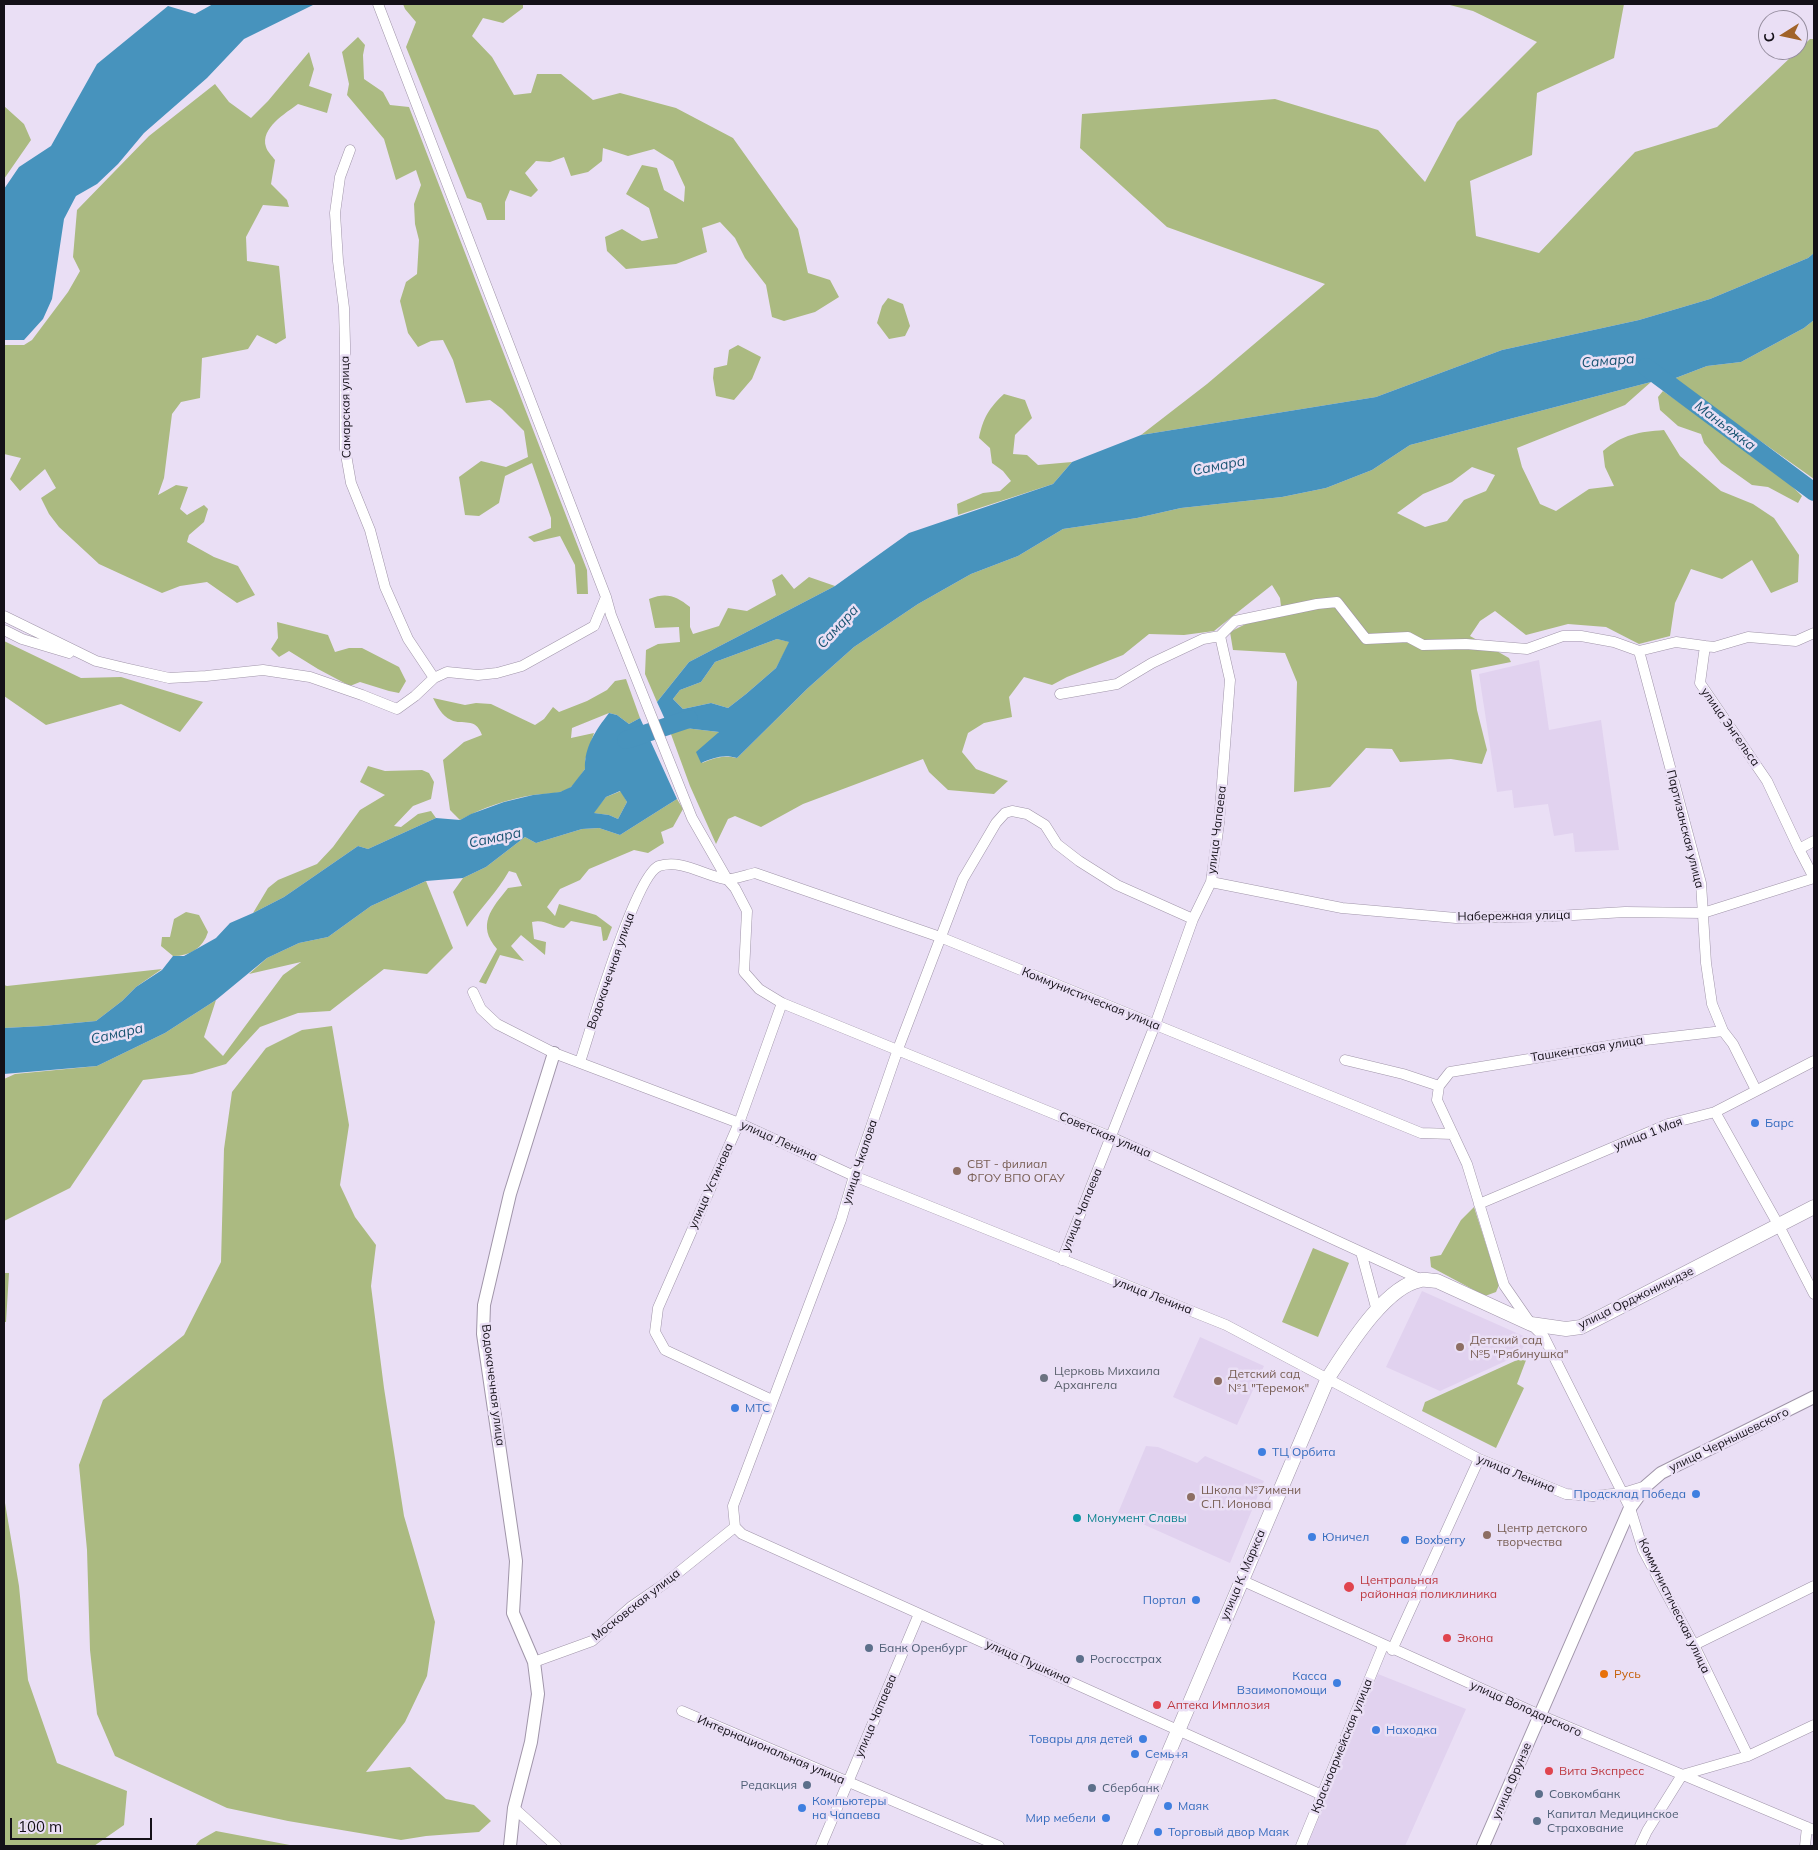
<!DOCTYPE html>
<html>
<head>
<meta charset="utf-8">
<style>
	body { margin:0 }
	#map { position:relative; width:1818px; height:1850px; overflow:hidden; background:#eadff5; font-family:Mulish,sans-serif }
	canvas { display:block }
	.frame { position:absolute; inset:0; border:5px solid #141018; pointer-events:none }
	.north { position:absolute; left:1758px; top:10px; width:50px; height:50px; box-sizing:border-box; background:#eadff5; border:1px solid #948c9d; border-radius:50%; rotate:260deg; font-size:14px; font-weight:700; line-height:20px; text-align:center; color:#141018 }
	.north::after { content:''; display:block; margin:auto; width:18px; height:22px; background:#a16329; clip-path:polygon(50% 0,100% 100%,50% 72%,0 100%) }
	.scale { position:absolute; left:10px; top:1818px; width:142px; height:22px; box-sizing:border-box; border:2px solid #141018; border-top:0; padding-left:6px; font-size:15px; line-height:18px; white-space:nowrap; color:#141018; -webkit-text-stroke:4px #eadff5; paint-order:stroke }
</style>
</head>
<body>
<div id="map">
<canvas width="1818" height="1850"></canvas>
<div class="frame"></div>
<div class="north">С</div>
<div class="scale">100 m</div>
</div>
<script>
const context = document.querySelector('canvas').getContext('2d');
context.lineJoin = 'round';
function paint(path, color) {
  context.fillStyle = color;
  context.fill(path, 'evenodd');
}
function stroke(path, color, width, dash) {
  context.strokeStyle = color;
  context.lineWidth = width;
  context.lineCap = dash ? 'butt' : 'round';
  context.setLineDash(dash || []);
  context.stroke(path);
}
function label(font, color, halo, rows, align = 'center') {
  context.font = font + ' Mulish,sans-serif';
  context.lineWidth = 5;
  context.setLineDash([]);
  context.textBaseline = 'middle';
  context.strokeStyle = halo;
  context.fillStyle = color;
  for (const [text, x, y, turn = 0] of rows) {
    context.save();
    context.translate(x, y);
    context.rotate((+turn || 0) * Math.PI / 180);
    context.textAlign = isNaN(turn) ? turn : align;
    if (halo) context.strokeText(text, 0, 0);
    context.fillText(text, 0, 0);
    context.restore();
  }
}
paint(new Path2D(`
	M1539,660L1549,730L1601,720L1619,850L1575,852L1573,833L1554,836L1548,804L1514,808L1512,790L1497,792L1479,674Z
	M1422,1291L1528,1338L1519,1355L1440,1391L1386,1367Z
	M1200,1337L1264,1366L1237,1425L1173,1397Z
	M1146,1446L1158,1447L1197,1463L1205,1456L1264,1481L1230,1563L1118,1513Z
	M1378,1674L1466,1709L1405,1846H1307Z`), '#e1d2ef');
paint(new Path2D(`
	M403,4H523V8L503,23L483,18L472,36L492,57L514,95L531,93L537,74H561L593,100L620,93L676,108L733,138L798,229L808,273L830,280L839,297L815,312L784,321L772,317L766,285L745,258L735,238L720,222L702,228L707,252L676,264L626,269L607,251L605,237L622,229L642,241L658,238L649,208L626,194L642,165L657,168L664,190L684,202L685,187L673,161L654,149L628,156L603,148L602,161L588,172L571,176L564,157L550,162L536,161L525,173L538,190L531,197L510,190L505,202V220H487L481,203L467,198L406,47L416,22L405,9Z
	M1446,4H1624L1614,58L1537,93L1532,155L1470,181L1476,236L1539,253L1635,152L1717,127L1810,39H1814V253L1808,258L1710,299L1639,320L1502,350L1376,397L1141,435L1207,384L1325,284L1167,227L1080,148L1082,114L1275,99L1378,130L1425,182L1457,122L1537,42L1473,11Z
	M358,37L365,45L363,55L364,79L383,92L390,105L409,107L587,570L588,594H577L575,565L560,536L534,542L528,537L551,528V518L532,463L505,476L499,503L479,516L465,515L459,477L481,461L506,467L528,457L524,431L502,409L490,400L466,403L453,360L443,340L431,341L418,347L408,333L400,301L406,282L417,274L419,240L415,224L414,204L421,185L416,170L396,180L384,139L347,95L349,84L342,52Z
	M309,52L314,69L309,86L332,94L327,113L298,104C286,113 260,128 266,147C267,151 272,156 275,160L271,184L287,200L289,207L263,205L246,237L247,261L279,266L286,338L276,344L257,335L248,349L202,358L200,398L181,402L172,414L164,478L158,495L176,485L188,487L180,509L187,515L204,505L208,509L204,522L189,535L187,542L214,557L238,566L255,595L237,603L207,582L180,586L162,593L99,564L59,527L49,514L41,498L56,488L45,469L20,491L10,479L21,458L4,454V345H24L32,340L68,292L80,271L73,257L77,210L149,136L215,84L229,102L251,118L268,101Z
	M4,106L24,124L31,140L4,179Z
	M888,298L903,304L910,326L905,336L889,339L877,323L882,306Z
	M1814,320V479L1673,379L1707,366L1741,362L1804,328Z
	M738,345L761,357L752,379L734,400L716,396L713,378L714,368L727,365L729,350Z
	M1651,382L1625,405L1517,448L1522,467L1540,504L1556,511L1589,489L1614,486L1605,467L1603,451C1623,434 1639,432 1664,430L1680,456L1721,491L1753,504L1774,518L1799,555L1798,582L1771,593L1752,560L1722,579L1691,569L1675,603L1670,636L1639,644L1606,627L1568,624L1526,635L1495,611L1480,621L1470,636L1509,658L1511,662L1471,670L1477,710L1487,750L1482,764L1451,759L1400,762L1392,749L1366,748L1330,787L1294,792L1297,682L1285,653L1233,650L1230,632L1281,606L1280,598L1272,585L1214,631L1184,635L1149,634L1123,655L1067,677L1052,685L1024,677L1009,697L1012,717L984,723L968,733L962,752L976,769L1008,781L994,794L948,790L929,772L923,759L803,804L761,827L735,816L728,819L716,844L690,786L668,726L719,732L702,763C714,758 723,755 737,758L808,688L854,647L918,604L971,574L1018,556L1063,529L1137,518L1181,508L1282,497L1326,488L1372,470L1410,445ZM1472,467L1495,475L1486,491L1464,500L1447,521L1425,527L1397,513L1423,494L1452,482Z
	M1663,391L1773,468L1802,496L1798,503L1768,487L1752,485L1721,463L1704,443L1701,434L1678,426L1660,410L1658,397Z
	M1004,394L1025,400L1032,418L1015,435L1013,454L1027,455L1038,465L1072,462L1053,484L958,515L957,504L983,493L1000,491L1011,481L1003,471L992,463L990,448L979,438C983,418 989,408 1004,394Z
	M782,574L794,589L809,577L835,586L689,662L657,702L645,674L646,650L658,644L680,642L679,627L655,628L649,599C667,592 676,596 690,607V627L693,634L719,626L728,608L747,611L776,595L772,580Z
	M277,622L328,635L335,652L349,648H362L399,667L406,681L399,693L389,691L360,682L350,686L318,669L289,651L279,657L271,649L278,638Z
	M777,639L790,642L776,668L746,694L728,708L711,703L683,709L673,699L680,690L701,682L715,662Z
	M4,641L81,678L121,677L203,702L180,732L121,704L46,725L4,696Z
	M626,679L640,718L629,724L617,715L609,713L572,728L571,738L594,733L585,760V769C581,774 577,783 571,787C562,795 545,793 533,795C508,799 482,808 460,820L450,810L443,760L464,742L482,735C475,716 463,726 451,720C442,716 437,706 433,698L465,705L476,703L491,704L535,725L544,719L553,707L559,712L587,701L607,690L615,681Z
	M368,766L385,771L422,770L429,773L434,782L431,799L413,806L394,826L401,827L418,814L431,811L436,818L368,849L358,846L284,897L253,913L268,888L278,880L317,864L333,847L360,810L385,795L360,782Z
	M621,791L627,802L618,819L609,815L593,813L606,797Z
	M677,799L683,809L673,827L661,832L664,843L648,853L634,850L589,869L580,880L560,889L547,907L555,916L559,904L596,915L612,927L607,940L603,941L601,927L571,921L564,928C551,927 546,919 532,922L534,939L546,942L545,955L521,935L511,946L524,961L500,955L486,984L479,982L497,949C476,925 492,908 508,888L522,886L516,873L509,871C497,892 481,908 467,927L453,892L463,878L486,867L525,837L536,843L582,829L599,828L620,835Z
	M426,881L453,948L427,974L384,969L330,1011L298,1013L260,1027L226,1064L192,1074L143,1080L70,1188L4,1221V1079L15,1074L97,1066L165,1033L216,1000L204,1037L223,1056L283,975L301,962L249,974L267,958L299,943L328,937L371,906Z
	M186,912L199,915L208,932C203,948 190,956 173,956L161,946L162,937H170L174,919Z
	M162,969L136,987L122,1001L96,1021L43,1026L4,1028V985L7,986Z
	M332,1026L349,1125L340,1185L355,1217L376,1245L371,1286L384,1388L404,1516L435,1622L427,1676L405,1722L366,1772L410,1767L446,1799L474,1805L491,1821L479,1832L426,1836L401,1840L288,1821L227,1808L115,1756L97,1714L90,1650L87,1550L79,1465L103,1400L184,1335L221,1262L224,1149L232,1092L266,1048L302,1030Z
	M1474,1207L1499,1285L1496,1292L1485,1296L1431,1267L1430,1257L1441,1255L1461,1220Z
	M1313,1248L1349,1263L1318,1337L1282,1322Z
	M4,1273H9L6,1322H4Z
	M1528,1355L1517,1384L1524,1388L1496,1448L1422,1411L1425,1402Z
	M4,1497L19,1586L28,1680L57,1763L127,1791L124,1825L94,1846H4Z
	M216,1831L295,1846H195L200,1840Z`), '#abba81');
paint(new Path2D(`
	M213,4H315L244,39L207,78L144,133L118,164L97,184L76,196L64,219L52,299L43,319L24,340H4V189L19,167L51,146L97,64L168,6L195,14Z
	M1814,253V320L1804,328L1741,362L1707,366L1673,379L1651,382L1410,445L1372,470L1326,488L1282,497L1181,508L1137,518L1063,529L1018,556L971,574L918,604L854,647L808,688L737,758C723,754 714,758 701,763L696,752L719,732L668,726L657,702L689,662L835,586L909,533L1053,484L1072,462L1141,435L1376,397L1502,350L1639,320L1710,299L1808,258ZM777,639L789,642L776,668L746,694L728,708L711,703L683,709L673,699L680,690L701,682L715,662Z
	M609,713L617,715L629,724L640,718L677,799L620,835L599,828L582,829L536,843L525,837L486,867L463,878L426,881L371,906L328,937L299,943L267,958L216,1000L165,1033L97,1066L4,1074V1028L43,1026L96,1021L122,1001L136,987L162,970L173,956H184L216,938L230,923L253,913L284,897L358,846L368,849L436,818L460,820L471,814L504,802L533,795L560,792L571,787L585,769C584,747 596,730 609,713ZM620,791L627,802L618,819L609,815L594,813L606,797Z`), '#4793bd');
stroke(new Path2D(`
	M1646,367L1814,492
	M626,740L689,719`), '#4793bd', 18);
const minor = new Path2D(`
	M378,4L606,597L611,615L692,818L727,879L735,888L747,911L744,972L759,989L782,1003L1111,1137L1422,1280
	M350,150L340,177L335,213L338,261L344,308L345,344V449L351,483L370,530L385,587L408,639L434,678
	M4,616L96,661L125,668L169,678L206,676L263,670L310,677L362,695L397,709L415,696L434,678L447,672L478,675L497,673L522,666L594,626L606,597
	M4,630L22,639L69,653
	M1220,636L1235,621L1317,604L1337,602L1366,639L1408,637L1423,645L1466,644L1527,649L1563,636H1581L1614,642L1639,651L1676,642L1705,646
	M1639,651L1701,883L1706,963L1712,1004L1723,1031L1733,1044L1756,1090
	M1060,694L1117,684L1152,663L1203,639L1220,636
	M1799,849L1814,841
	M1211,882L1342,908L1456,918L1557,916L1625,912L1703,913L1814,878L1799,849L1767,781L1700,683L1705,646L1714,647L1748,637L1796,641L1814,633
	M473,992L481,1009L497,1024L554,1053L739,1123L854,1176L1226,1325L1479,1459L1566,1494L1593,1496L1623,1493L1646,1486
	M1723,1031L1645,1040L1450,1072L1439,1086L1437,1100L1467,1164L1504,1285L1531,1324L1544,1337L1630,1508L1643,1550L1694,1645L1748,1756
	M1345,1060L1403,1074L1439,1086
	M580,1062C590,1032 635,875 659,866C682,859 703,875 725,879C734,880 746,875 755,873L940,937L1421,1133L1453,1134
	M1715,1112L1779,1226L1814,1294
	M1479,1204L1668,1124L1715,1112L1814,1061
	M1361,1252L1377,1311
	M1062,1260L1155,1025L1193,919L1211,882L1219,823L1230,680L1220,636
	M772,1400L665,1350L655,1332L658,1308L739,1123L782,1003
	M735,1527L733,1506L841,1220L854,1176L898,1049L963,879L996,823L1005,813L1012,811L1027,814L1045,825L1057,844L1079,861L1117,885L1193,919
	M735,1527L742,1534L1322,1795
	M1241,1580L1540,1715L1814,1830
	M1694,1645L1814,1586
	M1392,1650L1479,1459
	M534,1662L592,1641L632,1606L664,1584L735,1527
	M682,1711L999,1846
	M514,1808L556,1846
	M821,1846L919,1614
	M1301,1846L1383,1646
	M1640,1846L1647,1831L1682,1775L1748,1756L1814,1725
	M1805,1846L1807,1827`);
const tertiary = new Path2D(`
	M510,1846L514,1808L531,1742L538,1694L534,1662L513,1613L516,1561L483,1334L484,1305L510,1194L554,1053
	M1483,1846L1630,1508L1646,1486L1661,1473L1814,1397`);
const secondary = new Path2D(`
	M1129,1846L1328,1378C1347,1349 1385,1286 1421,1280C1426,1279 1432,1281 1437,1281L1531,1324L1566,1329L1581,1327L1814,1207`);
stroke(minor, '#a095a9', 11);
stroke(tertiary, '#a095a9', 14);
stroke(secondary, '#a095a9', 15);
stroke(minor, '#fff', 10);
stroke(tertiary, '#fff', 12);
stroke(secondary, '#fff', 14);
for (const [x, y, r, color] of [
	[1755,1123,5,"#3f7fe0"],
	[957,1171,5,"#8d6e63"],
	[1460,1347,5,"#8d6e63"],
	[1044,1378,5,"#6b7280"],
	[1218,1381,5,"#8d6e63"],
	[735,1408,5,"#3f7fe0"],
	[1262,1452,5,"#3f7fe0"],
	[1696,1494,5,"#3f7fe0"],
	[1191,1497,5,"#8d6e63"],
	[1077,1518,5,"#0f9aa8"],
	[1487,1535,5,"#8d6e63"],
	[1312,1537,5,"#3f7fe0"],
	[1405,1540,5,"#3f7fe0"],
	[1349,1587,6,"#e0444e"],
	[1196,1600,5,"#3f7fe0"],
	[1447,1638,5,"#e0444e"],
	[869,1648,5,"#5c6f8a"],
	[1080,1659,5,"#5c6f8a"],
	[1604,1674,5,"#e8710a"],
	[1337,1683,5,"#3f7fe0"],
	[1157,1705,5,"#e0444e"],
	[1376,1730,5,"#3f7fe0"],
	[1143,1739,5,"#3f7fe0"],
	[1135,1754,5,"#3f7fe0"],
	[1549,1771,5,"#e0444e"],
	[807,1785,5,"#5c6f8a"],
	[1092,1788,5,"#5c6f8a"],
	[1539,1794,5,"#5c6f8a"],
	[1168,1806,5,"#3f7fe0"],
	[802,1808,5,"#3f7fe0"],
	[1106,1818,5,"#3f7fe0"],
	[1537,1821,5,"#5c6f8a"],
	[1158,1832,5,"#3f7fe0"]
]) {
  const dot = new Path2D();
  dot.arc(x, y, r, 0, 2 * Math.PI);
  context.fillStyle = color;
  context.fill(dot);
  stroke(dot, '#eadff5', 2);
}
label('12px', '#141018', '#eadff5', [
	["Самарская улица",346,407,-91],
	["улица Энгельса",1730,727,55],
	["Партизанская улица",1685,829,76],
	["улица Чапаева",1217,830,-83],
	["Набережная улица",1514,916,-1],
	["Водокачечная улица",611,971,-71],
	["Коммунистическая улица",1091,999,22],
	["Ташкентская улица",1587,1049,-9],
	["улица 1 Мая",1648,1134,-21],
	["Советская улица",1105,1135,23],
	["улица Ленина",779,1141,24],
	["улица Чкалова",860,1162,-72],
	["улица Устинова",711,1186,-66],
	["улица Чапаева",1082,1210,-68],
	["улица Ленина",1153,1296,21],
	["улица Орджоникидзе",1636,1298,-26],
	["Водокачечная улица",493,1385,83],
	["улица Чернышевского",1729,1440,-26],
	["улица Ленина",1516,1474,22],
	["улица К. Маркса",1243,1575,-67],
	["Московская улица",636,1605,-38],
	["Коммунистическая улица",1674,1606,64],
	["улица Пушкина",1028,1662,24],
	["улица Володарского",1526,1709,24],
	["улица Чапаева",876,1716,-67],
	["Красноармейская улица",1342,1746,-68],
	["Интернациональная улица",771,1750,23],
	["улица Фрунзе",1512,1781,-67]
]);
label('12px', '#366cbe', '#eadff5', [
	["Барс",1765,1123],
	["МТС",745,1408],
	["ТЦ Орбита",1272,1452],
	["Продсклад Победа",1686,1494,"right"],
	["Юничел",1322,1537],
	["Boxberry",1415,1540],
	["Портал",1186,1600,"right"],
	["Касса",1327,1676,"right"],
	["Взаимопомощи",1327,1690,"right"],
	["Находка",1386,1730],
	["Товары для детей",1133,1739,"right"],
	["Семь+я",1145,1754],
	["Компьютеры",812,1801],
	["на Чапаева",812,1815],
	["Маяк",1178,1806],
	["Мир мебели",1096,1818,"right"],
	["Торговый двор Маяк",1168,1832]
], 'left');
label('12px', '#785e54', '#eadff5', [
	["СВТ - филиал",967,1164],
	["ФГОУ ВПО ОГАУ",967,1178],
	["Детский сад",1470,1340],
	["№5 \"Рябинушка\"",1470,1354],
	["Детский сад",1228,1374],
	["№1 \"Теремок\"",1228,1388],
	["Школа №7имени",1201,1490],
	["С.П. Ионова",1201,1504],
	["Центр детского",1497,1528],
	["творчества",1497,1542]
], 'left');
label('12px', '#5b616d', '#eadff5', [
	["Церковь Михаила",1054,1371],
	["Архангела",1054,1385]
], 'left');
label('12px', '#0d838f', '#eadff5', [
	["Монумент Славы",1087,1518]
], 'left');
label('12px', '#be3a42', '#eadff5', [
	["Центральная",1360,1580],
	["районная поликлиника",1360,1594],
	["Экона",1457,1638],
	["Аптека Имплозия",1167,1705],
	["Вита Экспресс",1559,1771]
], 'left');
label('12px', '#4e5e75', '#eadff5', [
	["Банк Оренбург",879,1648],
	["Росгосстрах",1090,1659],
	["Редакция",797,1785,"right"],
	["Сбербанк",1102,1788],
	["Совкомбанк",1549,1794],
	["Капитал Медицинское",1547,1814],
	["Страхование",1547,1828]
], 'left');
label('12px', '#c56008', '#eadff5', [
	["Русь",1614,1674]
], 'left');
label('italic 14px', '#195472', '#eadff5', [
	["Самара",1608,361,-5],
	["Маньяжка",1725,426,37],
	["Самара",1219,466,-11],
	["Самара",838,627,-47],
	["Самара",495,838,-12],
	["Самара",117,1034,-13]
]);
</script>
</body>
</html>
